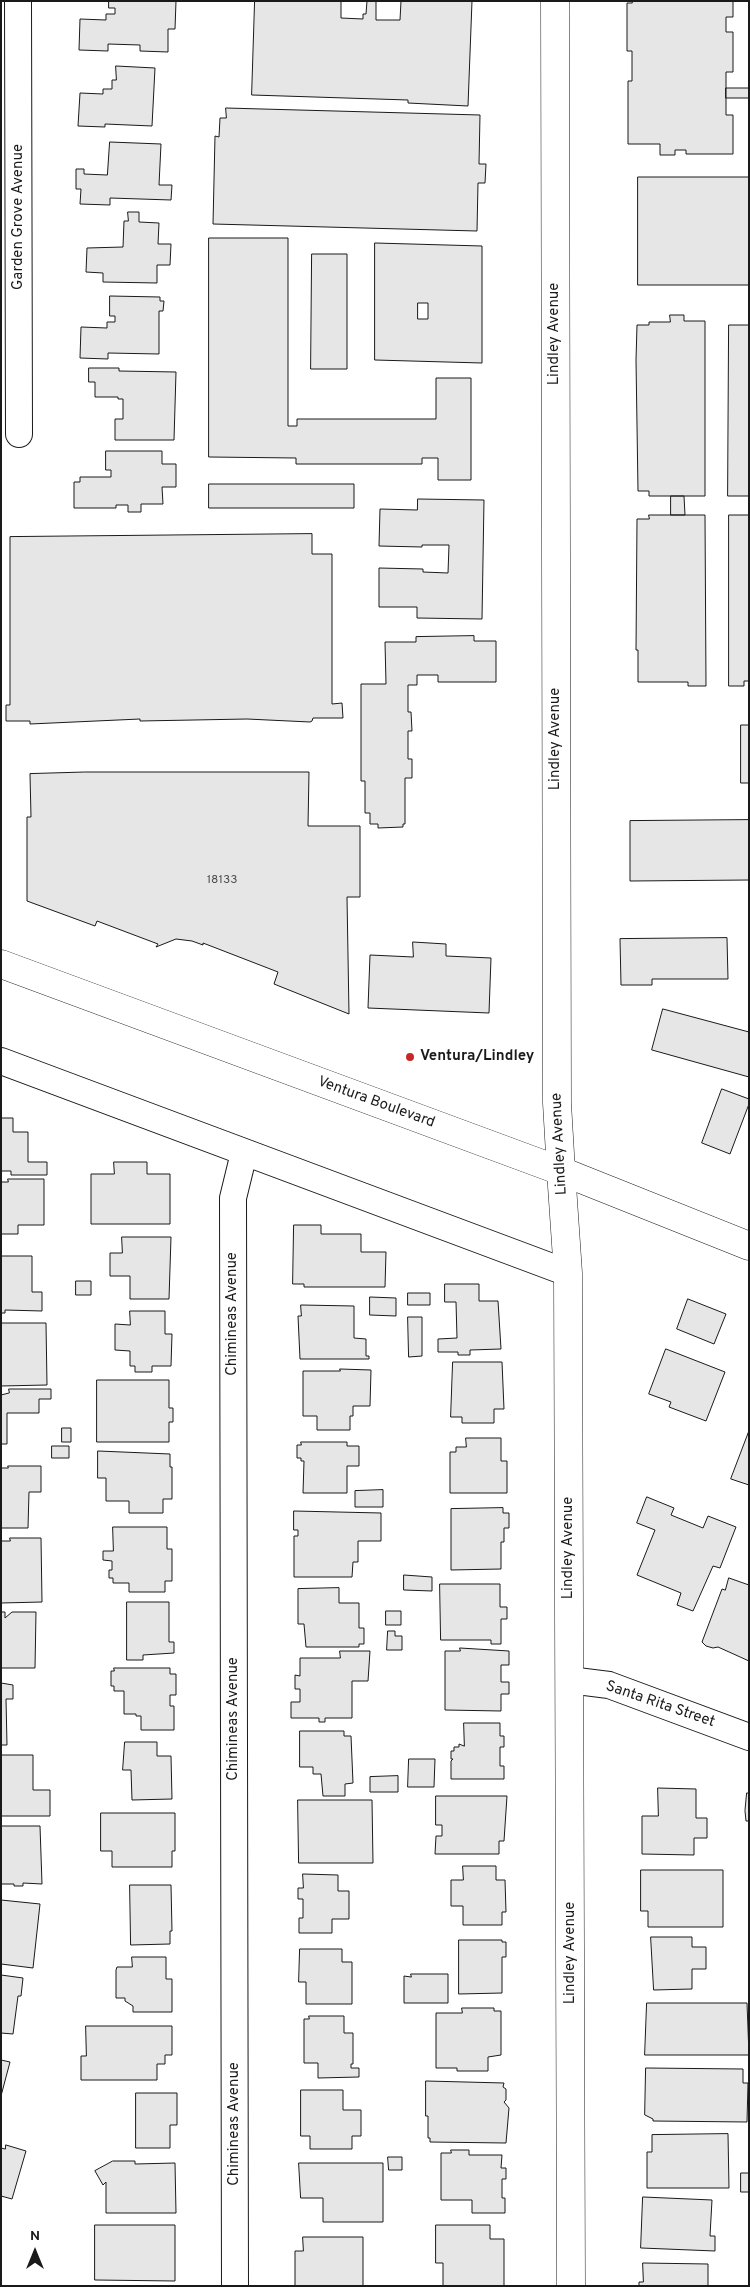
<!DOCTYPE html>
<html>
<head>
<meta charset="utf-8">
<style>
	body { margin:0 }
	#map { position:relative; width:750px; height:2287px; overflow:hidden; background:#fff; font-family:Overpass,sans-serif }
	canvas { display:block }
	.frame { position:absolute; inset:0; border:2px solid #1a1a1a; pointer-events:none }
	.north { position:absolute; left:10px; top:2227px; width:50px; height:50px; -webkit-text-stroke:4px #fff; paint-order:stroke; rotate:0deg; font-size:14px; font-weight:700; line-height:20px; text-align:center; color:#1a1a1a }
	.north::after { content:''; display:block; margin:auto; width:18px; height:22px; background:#1a1a1a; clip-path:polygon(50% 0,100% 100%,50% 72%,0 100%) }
</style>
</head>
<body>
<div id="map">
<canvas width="750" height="2287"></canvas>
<div class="frame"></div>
<div class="north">N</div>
</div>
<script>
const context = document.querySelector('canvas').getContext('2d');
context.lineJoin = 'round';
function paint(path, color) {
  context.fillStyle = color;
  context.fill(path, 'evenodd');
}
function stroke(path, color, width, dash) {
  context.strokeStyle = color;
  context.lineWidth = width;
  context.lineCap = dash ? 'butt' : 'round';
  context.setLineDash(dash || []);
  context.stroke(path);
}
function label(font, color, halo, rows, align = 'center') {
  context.font = font + ' Overpass,sans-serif';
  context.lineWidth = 4;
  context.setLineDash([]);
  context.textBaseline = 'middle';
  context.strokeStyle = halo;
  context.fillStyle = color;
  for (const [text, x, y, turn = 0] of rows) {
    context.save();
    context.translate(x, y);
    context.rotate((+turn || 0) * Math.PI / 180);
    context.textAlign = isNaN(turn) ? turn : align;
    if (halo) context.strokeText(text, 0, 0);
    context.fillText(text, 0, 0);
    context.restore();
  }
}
const building = new Path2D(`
	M109,1H176L175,29H168V52L140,51V45L108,44V51L79,50L80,19L106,20V14H115V8H109Z
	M255,1H341V18L363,19V14H366L367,1H376V20H400L401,1H472L468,106L408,103V100L252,95Z
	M632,1H733V17H726V32H733V72H726V115H733V154H686V150H675V155H660V144H628V81H632V51H627V3H632Z
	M116,66L155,68L152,126L105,124V127L78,126L80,93L103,94V89H112V80H116Z
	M726,88H749V98H726Z
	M226,108L480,115L479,164H486L485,183H478L477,231L213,224L215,136L219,137L220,118H226Z
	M110,142L161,144L159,185H172L171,200L110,198V205L80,204L81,189H76V169H84V174L107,175Z
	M638,177H749V285H638Z
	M128,212H139V222L159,223L158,244H171L170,265H157V283L103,282V273L86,272L87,248L123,247L124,221H128Z
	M209,238H288V426H297V419H436V378H471V480H438V458H422V464H296V458L209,457Z
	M375,243L482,246V363L375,360ZM418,303H428V319H418Z
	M312,254H347V369H311Z
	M110,296L160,297V301H164L163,311H159V354L108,353V359L80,358L81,327L107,328V322H115V316H110Z
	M670,315H684V321H705V496H649V491H638L636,360L637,325H649V322H670Z
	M729,325H749V496H728Z
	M89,368H119V371L176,372L174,440H115V419H123V399H118V397H95V382H89Z
	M106,451H162V464H176V487H162L163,504H141V512H128V505H116V508H74V482H80V477H111V470H106Z
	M209,484H354V508H209Z
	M671,496H684L685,515H671Z
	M418,499L484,500L482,619L417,618V607H379V568L423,569V572L448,573L449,545H422V547L379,546L380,509L417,510Z
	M649,515H705L706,686H688V682H638V650H636L637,519H649Z
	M729,515H749V681H744V686H729Z
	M312,534V554H332V704L342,703L343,718H313L312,721L310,722L247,719L140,721V719L30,724V721H6V705H10V537Z
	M474,636V641H496V682H438V675H417V685H408V712H411L412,731H408V759H412V778H405V824H403V827L378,828V824H370V813H365V781H361V684H386L385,642H416V637Z
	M741,725H749V783H741Z
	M85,772H309L308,826H360V897H347L349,1014L274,984L278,972L203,943V945L192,941L176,939L156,947L158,944L97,921L95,926L27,901V817H31L30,774Z
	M749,820V880L630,881V821Z
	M727,938L728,979H652V985H621L620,939Z
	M413,942L446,944V956L491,958L489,1013L368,1008L370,955L413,957Z
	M663,1009L749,1032V1077L652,1050Z
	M722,1089L749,1099V1104L730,1154L702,1143Z
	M1,1118H13V1132H28V1162H47V1175H11V1171H1Z
	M114,1162H147V1174H170V1224H91V1174H114Z
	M8,1179H44V1225H18V1234H1V1182H8Z
	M294,1225H321V1234H361V1252H386L385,1287H304V1284H293Z
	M122,1237H171L169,1299H130V1276H110V1253H122Z
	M1,1256H32V1292H42V1311L5,1310V1313H1Z
	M76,1281H91V1295H76Z
	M445,1284H479V1301H498L501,1349L470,1350V1355H458V1352H438V1339L457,1338L456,1302H445Z
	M408,1293H430V1305H408Z
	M370,1297L396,1298V1316L370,1315Z
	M688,1299L726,1314L714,1344L677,1329Z
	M301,1305L354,1306V1338L366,1339V1356H369V1359H300L298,1316H301Z
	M130,1311H165V1334H172L171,1366H152V1372H135V1366H130V1351L115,1350V1324L130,1325Z
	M408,1317H422V1356L409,1357Z
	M1,1323H46L47,1385L1,1386Z
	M666,1349L725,1372L706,1421L669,1407L671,1402L649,1394Z
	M453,1362H502L504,1409H494V1423H462V1417H451Z
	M340,1369L371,1370L370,1406H353V1416H350V1430H317V1416H303V1371H340Z
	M97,1380H169V1408H173V1422H169V1442H97Z
	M9,1389H51V1399H39V1413H7V1444H1V1458V1395L9,1393Z
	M62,1428H71V1442H62Z
	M749,1431V1485L731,1479Z
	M466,1438H501V1461H507V1493H450V1452H456V1447H466Z
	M301,1442H347V1446H359V1466H347V1493H303L304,1461H301V1458H297V1445H301Z
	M52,1446H69V1458H52Z
	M98,1451L170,1454V1467H172V1499H163V1513H129V1501H106V1478H98Z
	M8,1466H41V1492H29L28,1528H1V1468H8Z
	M383,1490V1507H355V1491Z
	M647,1497L674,1508L671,1515L703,1528L708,1516L736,1527L720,1568L713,1566L693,1611L677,1605L681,1593L637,1575L655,1530L637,1523Z
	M503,1508V1513H509V1528H504V1542H501V1569L451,1570V1509Z
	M294,1511L381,1513V1541H358V1562H353L352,1577H294V1536H298V1530H294Z
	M113,1527H167V1549H172V1581H165V1592H129V1583H113V1578H109V1570H112V1561L103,1560V1551H113Z
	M10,1538H41L42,1602L1,1603V1541H10Z
	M404,1575L432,1577V1591L404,1590Z
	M729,1578L749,1585V1661L718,1647L713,1648L706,1646L702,1642L722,1589L725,1590Z
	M440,1584H500V1607H507V1619H501V1644H491V1640H441Z
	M339,1588V1603H359V1628H364V1644H359V1647H306L304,1624H298V1589Z
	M127,1602H169V1642H174V1653L143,1655V1660H127Z
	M386,1611H401V1625H386Z
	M1,1612H5V1618L12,1612H36L35,1668H1Z
	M388,1631H395V1636H402V1650H387Z
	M460,1648L509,1651V1665H501V1682H509V1694H501V1711L445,1710V1651H460Z
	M340,1651H370L368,1681H352V1718H325V1722H319V1718H291V1702H300V1689H295V1675L300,1676V1658H340Z
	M114,1668H170V1674H176V1695H170V1706H174V1730H141V1716H136V1714H124V1691H114V1686H111V1671H114Z
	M1,1683L13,1685V1699H6L7,1745H1Z
	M464,1723H500V1736H504V1747H500V1766H504V1779H451V1761L453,1759H451V1751H454V1747H459V1744L464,1746Z
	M300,1731H344V1736H351L353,1783L345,1784V1796H323L321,1774H313V1767H300Z
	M125,1742H157V1756H171L172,1799L132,1800L131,1770H123Z
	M1,1755H33V1790H50V1816H1Z
	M409,1759H435L434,1787H408Z
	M398,1776V1792H370V1777Z
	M658,1788L696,1789V1818H707V1838H694V1855L642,1854V1816H658Z
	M747,1793H749V1821H746L745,1811Z
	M436,1796H507L504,1841H499V1854H435L436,1836H442V1825H436Z
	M298,1800H372L373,1863H299Z
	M101,1813H175V1851H172V1867H112V1851H101Z
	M1,1826H40L42,1884L23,1883V1886H14V1884H1Z
	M463,1866H496V1880H505L506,1912H502V1925H463V1906H451V1880H463Z
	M641,1870H723V1927H648V1911H641Z
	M303,1874L338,1875V1891H349V1919H332V1933H299V1918H303V1899H298V1888H303Z
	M130,1885H171L172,1931H170V1944L131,1945Z
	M1,1900L40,1904L33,1968L1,1964Z
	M651,1937H692V1947H706V1969H692V1989L654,1990Z
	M459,1940H502V1942H506V1957H502V1993L459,1994Z
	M300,1949H342V1962H352V2004H306V1982H299Z
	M132,1957H166V1979H172V2012H133V2006L125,2001V1998H116V1970L117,1967H132Z
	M411,1974H448V2003H404V1976L411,1977Z
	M1,1975L23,1978L21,1996H18L13,2034L1,2033Z
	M647,2003H747L749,2055H645Z
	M462,2008H494V2011H501V2055L488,2057V2071H457V2068H436V2013H462Z
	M309,2016H344V2033H353V2064H351V2068H359V2077L318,2078V2063H304V2019H309Z
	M86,2026H172V2055H165V2064H157V2080H81V2056H86Z
	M1,2060L10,2062L1,2096Z
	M646,2068L743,2069V2083H748L747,2122L653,2121V2119L645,2115Z
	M426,2081L504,2083L503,2087L506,2089V2100L504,2102L509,2108L506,2143L430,2142V2138H428V2116H426Z
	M301,2090H343V2110H361V2136H352V2149H310V2136H301Z
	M136,2093H177V2125H170V2148H136Z
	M728,2134L729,2188H647V2152H652V2135Z
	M6,2145L26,2151L12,2199L1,2196V2148L5,2149Z
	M451,2150H469V2155H502L501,2168H506V2179H502V2198H505V2213H472V2200H441V2153H451Z
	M388,2157H402V2170H389Z
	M113,2161H135V2164L175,2163L176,2213H106V2182L103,2185L95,2171Z
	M299,2163H383V2222H323V2198H301Z
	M741,2173H749V2192H741Z
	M643,2197L712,2200L710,2236H715V2251L641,2248Z
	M95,2225H175V2281L95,2280Z
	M436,2225H490V2239H504V2286H443V2263H436Z
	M303,2237H363V2286H295V2251H303Z
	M643,2263L708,2264V2286H639V2282H643Z`);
paint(building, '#e6e6e6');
stroke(building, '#1a1a1a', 1);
const minor = new Path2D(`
	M18,1L19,434
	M1,1061L568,1273
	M569,1680L609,1685L749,1737
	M235,2286L233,1198L244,1153`);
const tertiary = new Path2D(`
	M561,1171L568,1273L571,2286`);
const secondary = new Path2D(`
	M555,1L557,1103L561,1171`);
const primary = new Path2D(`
	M1,964L561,1171L749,1246`);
stroke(minor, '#1a1a1a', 28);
stroke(tertiary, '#1a1a1a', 29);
stroke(secondary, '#1a1a1a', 29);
stroke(primary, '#1a1a1a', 29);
stroke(minor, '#fff', 26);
stroke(tertiary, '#fff', 28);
stroke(secondary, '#fff', 28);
stroke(primary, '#fff', 28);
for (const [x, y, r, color] of [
	[410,1057,5,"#c62828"]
]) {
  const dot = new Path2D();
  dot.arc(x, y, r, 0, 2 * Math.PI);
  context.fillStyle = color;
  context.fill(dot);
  stroke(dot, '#fff', 2);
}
label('12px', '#4d4d4d', null, [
	["18133",222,881]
]);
label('15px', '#1a1a1a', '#fff', [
	["Garden Grove Avenue",19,217,-90],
	["Lindley Avenue",555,334,-90],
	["Lindley Avenue",556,739,-90],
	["Ventura Boulevard",376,1103,20],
	["Lindley Avenue",560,1144,-93],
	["Chimineas Avenue",233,1314,-90],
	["Lindley Avenue",569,1548,-90],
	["Santa Rita Street",660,1705,19],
	["Chimineas Avenue",234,1719,-90],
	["Lindley Avenue",571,1953,-90],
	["Chimineas Avenue",235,2124,-90]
]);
label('bold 15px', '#1a1a1a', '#fff', [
	["Ventura/Lindley",420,1057]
], 'left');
</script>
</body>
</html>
